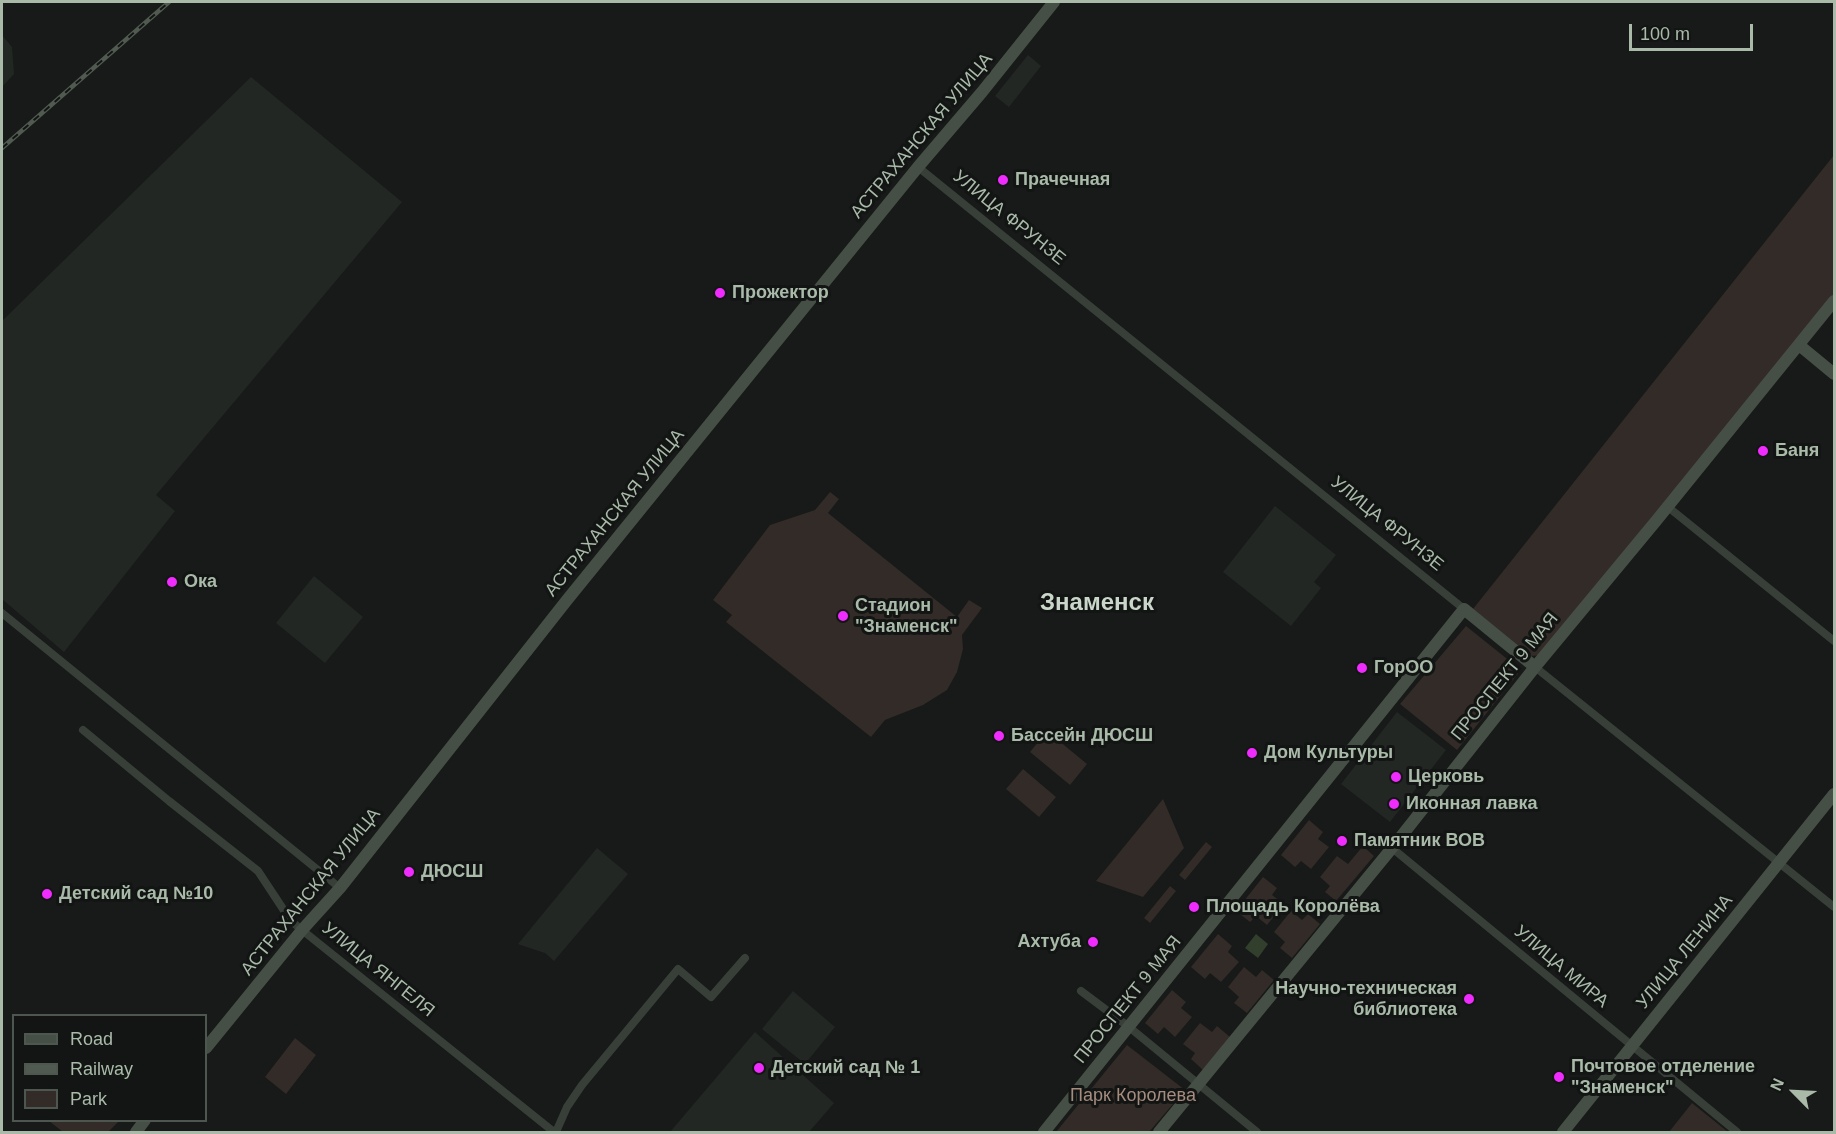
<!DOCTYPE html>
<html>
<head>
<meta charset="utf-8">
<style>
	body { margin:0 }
	#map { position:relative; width:1836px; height:1134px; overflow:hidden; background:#171a18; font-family:Helvetica,sans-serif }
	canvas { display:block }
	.frame { position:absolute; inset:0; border:3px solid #a9baa9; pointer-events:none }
	.legend { position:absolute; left:12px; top:1014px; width:195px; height:108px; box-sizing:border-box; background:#121513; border:2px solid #4e574f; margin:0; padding:8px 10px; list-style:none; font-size:18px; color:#a9baa9 }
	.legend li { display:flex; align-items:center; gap:12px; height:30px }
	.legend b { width:30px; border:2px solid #4e574f }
	.north { position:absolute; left:1764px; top:1062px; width:60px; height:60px; -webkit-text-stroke:4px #121513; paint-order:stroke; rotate:294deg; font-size:16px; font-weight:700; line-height:24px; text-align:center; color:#a9baa9 }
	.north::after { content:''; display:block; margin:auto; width:21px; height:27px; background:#a9baa9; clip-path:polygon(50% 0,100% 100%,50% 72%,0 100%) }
	.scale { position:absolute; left:1629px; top:24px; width:124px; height:27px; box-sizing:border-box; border:3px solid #a9baa9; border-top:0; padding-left:8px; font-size:18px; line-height:21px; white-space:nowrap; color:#a9baa9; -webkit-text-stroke:4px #121513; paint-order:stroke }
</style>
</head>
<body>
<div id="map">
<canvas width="1836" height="1134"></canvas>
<div class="frame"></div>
<ul class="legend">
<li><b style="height:8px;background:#464f46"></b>Road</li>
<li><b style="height:8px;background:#515a51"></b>Railway</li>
<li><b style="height:16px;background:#322b27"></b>Park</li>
</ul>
<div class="north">N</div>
<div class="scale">100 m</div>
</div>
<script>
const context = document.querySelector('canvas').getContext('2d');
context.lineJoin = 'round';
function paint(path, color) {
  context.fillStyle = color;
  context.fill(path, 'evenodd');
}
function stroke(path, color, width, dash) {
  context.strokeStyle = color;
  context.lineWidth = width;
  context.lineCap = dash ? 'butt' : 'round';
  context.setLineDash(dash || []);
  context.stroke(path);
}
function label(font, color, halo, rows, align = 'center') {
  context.font = font + ' Helvetica,sans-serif';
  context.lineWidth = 6;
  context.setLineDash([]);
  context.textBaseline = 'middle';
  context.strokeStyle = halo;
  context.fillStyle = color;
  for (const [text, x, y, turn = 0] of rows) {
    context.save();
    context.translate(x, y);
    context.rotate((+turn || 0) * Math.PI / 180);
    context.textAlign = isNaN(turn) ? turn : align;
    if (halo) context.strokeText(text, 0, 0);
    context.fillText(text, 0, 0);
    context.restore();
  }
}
paint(new Path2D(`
	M2,35L12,47L14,74L2,87Z
	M1028,55L1041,66L1009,107L995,96Z
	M251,77L402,202L156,495L175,511L64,652L2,599V321Z
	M1275,506L1336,555L1314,582L1321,588L1291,626L1223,572Z
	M314,576L363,617L325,663L276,623Z
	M1397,712L1446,750L1390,822L1341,784Z
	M597,848L628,874L554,961L545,953L518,944Z
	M793,991L835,1027L805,1064L762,1029Z
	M755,1032L834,1103L809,1132H670Z`), '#232724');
paint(new Path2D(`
	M1834,155V295L1543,655L1531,656L1473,609Z
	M830,492L839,499L828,513L957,617L969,600L982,608L962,635L963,649L957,672L947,690L923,705L885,720L871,737L726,622L732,615L713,600L770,525L815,510Z
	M1466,626L1521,670L1457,750L1400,704Z
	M1047,731L1087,764L1070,785L1030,752Z
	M1023,769L1056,797L1039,817L1006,789Z
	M1163,799L1184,848L1143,897L1096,881Z
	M1309,820L1323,832L1318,839L1329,847L1311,869L1301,861L1295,867L1281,855Z
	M1206,842L1212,847L1185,880L1179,875Z
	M1363,846L1374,856L1336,901L1325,892L1330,886L1320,877L1337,856L1348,864Z
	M1263,877L1277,888L1272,895L1284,904L1267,925L1256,916L1250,922L1236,911Z
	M1170,886L1176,891L1150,923L1144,918Z
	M1291,911L1302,920L1308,914L1320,924L1292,958L1280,948L1285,942L1274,932Z
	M1218,934L1232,946L1228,952L1239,962L1221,982L1210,973L1205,979L1191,967Z
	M1244,967L1256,977L1262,970L1274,980L1247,1013L1234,1003L1239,997L1228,987Z
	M1172,990L1186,1002L1181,1008L1192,1017L1175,1037L1164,1027L1158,1034L1145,1023Z
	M1200,1023L1212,1032L1217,1026L1230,1037L1203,1070L1191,1059L1195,1053L1183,1044Z
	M295,1038L316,1055L286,1094L265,1077Z
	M1127,1045L1185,1090L1149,1132H1056Z
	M1692,1103L1728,1132H1669Z
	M49,1121H119L108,1132H63Z`), '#322b27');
paint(new Path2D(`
	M1256,934L1268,944L1258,958L1245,948Z`), '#323f2c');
stroke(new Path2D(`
	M918,167L1464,609
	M1668,507L1834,641
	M2,613L340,888
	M1535,667L1834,907
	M83,730L169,801L258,871L291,921L302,930L554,1132
	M1392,848L1737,1132
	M1081,991L1129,1027L1257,1132
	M556,1132L567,1107L582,1085L678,969L711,997L745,958`), '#383f39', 8);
stroke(new Path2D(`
	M1799,345L1834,374
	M206,1048L302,930L340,888L567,600L918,167L982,92L1054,2
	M136,1132L145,1120
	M1044,1132L1464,609L1535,667
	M1159,1132L1392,848L1535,667L1656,521L1834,301
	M1563,1132L1834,794`), '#464f46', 12);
const rail = new Path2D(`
	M2,148L169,2`);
stroke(rail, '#515a51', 4.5);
stroke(rail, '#121513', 2, [7]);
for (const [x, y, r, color] of [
	[1003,180,6,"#ef2cfd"],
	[720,293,6,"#ef2cfd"],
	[1763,451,6,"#ef2cfd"],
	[172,582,6,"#ef2cfd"],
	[843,616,6,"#ef2cfd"],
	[1362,668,6,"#ef2cfd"],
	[999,736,6,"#ef2cfd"],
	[1252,753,6,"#ef2cfd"],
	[1396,777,6,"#ef2cfd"],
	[1394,804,6,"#ef2cfd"],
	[1342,841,6,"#ef2cfd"],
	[409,872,6,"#ef2cfd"],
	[47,894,6,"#ef2cfd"],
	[1194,907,6,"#ef2cfd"],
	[1093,942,6,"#ef2cfd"],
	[1469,999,6,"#ef2cfd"],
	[759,1068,6,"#ef2cfd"],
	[1559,1077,6,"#ef2cfd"]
]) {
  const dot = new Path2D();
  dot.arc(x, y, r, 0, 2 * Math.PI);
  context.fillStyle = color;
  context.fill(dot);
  stroke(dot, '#121513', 2);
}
label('18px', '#a9baa9', '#121513', [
	["АСТРАХАНСКАЯ УЛИЦА",922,136,-50],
	["УЛИЦА ФРУНЗЕ",1009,218,39],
	["АСТРАХАНСКАЯ УЛИЦА",615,513,-51],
	["УЛИЦА ФРУНЗЕ",1387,524,39],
	["ПРОСПЕКТ 9 МАЯ",1505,677,-51],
	["АСТРАХАНСКАЯ УЛИЦА",311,892,-51],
	["УЛИЦА ЛЕНИНА",1685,952,-51],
	["УЛИЦА МИРА",1561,967,40],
	["УЛИЦА ЯНГЕЛЯ",378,970,39],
	["ПРОСПЕКТ 9 МАЯ",1128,1000,-51]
]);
label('bold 18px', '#a9baa9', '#121513', [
	["Прачечная",1015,180],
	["Прожектор",732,293],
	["Баня",1775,451],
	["Ока",184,582],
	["Стадион",855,606],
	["\"Знаменск\"",855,627],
	["ГорОО",1374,668],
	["Бассейн ДЮСШ",1011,736],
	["Дом Культуры",1264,753],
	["Церковь",1408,777],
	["Иконная лавка",1406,804],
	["Памятник ВОВ",1354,841],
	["ДЮСШ",421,872],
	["Детский сад №10",59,894],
	["Площадь Королёва",1206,907],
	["Ахтуба",1081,942,"right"],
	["Научно-техническая",1457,989,"right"],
	["библиотека",1457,1010,"right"],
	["Почтовое отделение",1571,1067],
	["\"Знаменск\"",1571,1088],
	["Детский сад № 1",771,1068]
], 'left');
label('18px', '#a68c7f', '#121513', [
	["Парк Королева",1133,1096]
]);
label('bold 24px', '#cad6ca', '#121513', [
	["Знаменск",1097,603]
]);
</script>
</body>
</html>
